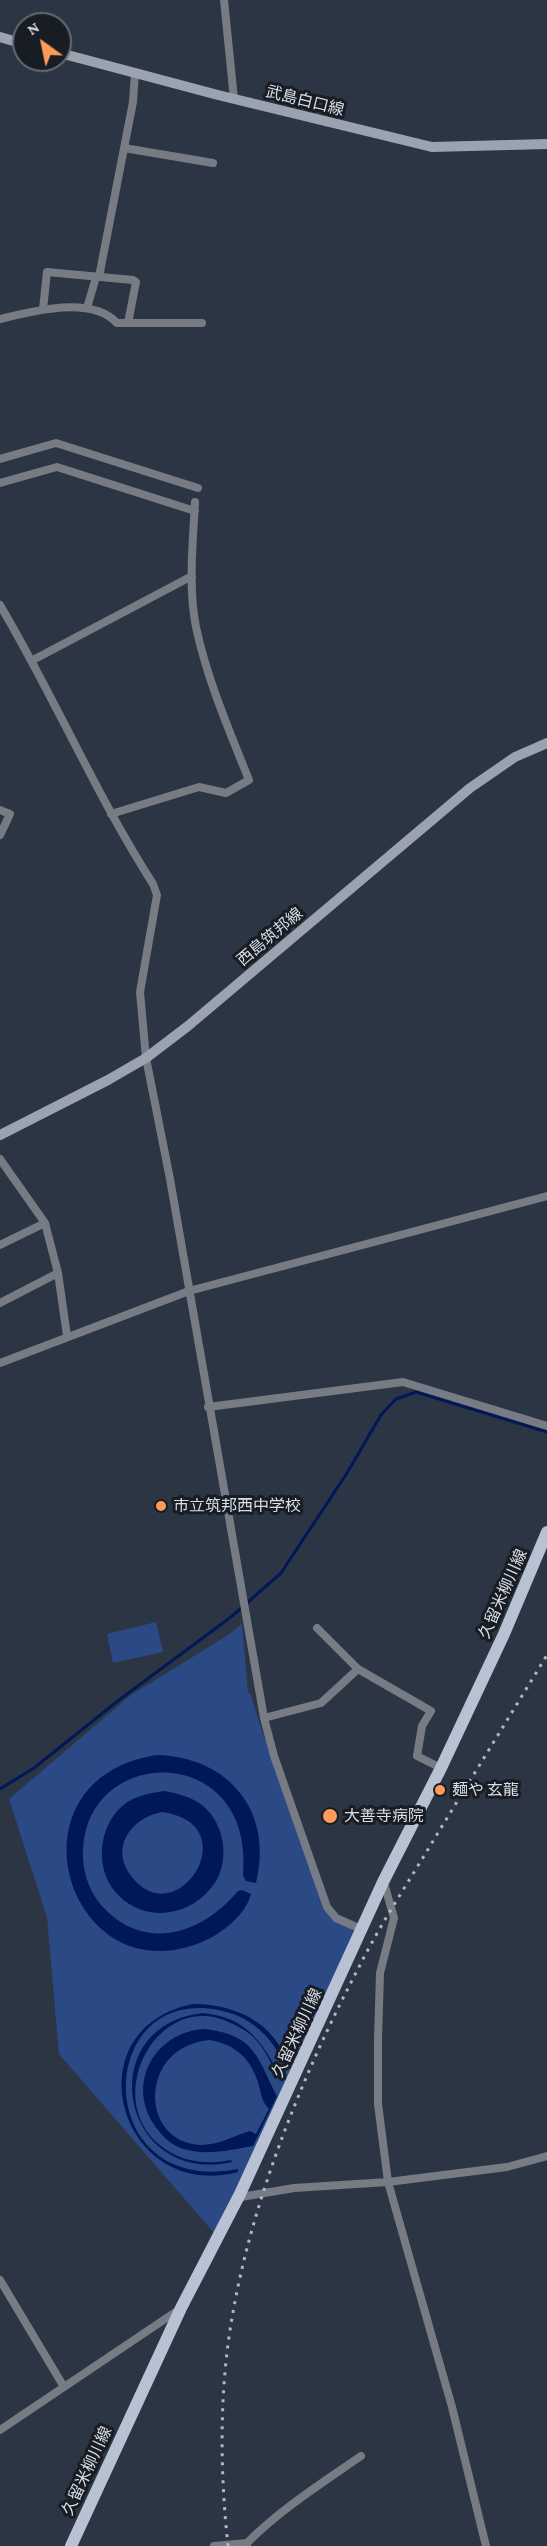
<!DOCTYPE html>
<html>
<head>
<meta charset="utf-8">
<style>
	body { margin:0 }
	#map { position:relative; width:547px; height:2546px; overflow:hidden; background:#2c3544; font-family:"Crimson Pro",serif }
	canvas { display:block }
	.north { position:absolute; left:12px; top:12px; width:60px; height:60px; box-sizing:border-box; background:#181c23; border:2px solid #656a72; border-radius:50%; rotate:327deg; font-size:16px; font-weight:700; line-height:24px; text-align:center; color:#d9dee8 }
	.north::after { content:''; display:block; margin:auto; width:21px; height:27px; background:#ff9b5a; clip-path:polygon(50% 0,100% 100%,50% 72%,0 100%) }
</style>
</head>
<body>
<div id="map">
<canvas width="547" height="2546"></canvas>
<div class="north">N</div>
</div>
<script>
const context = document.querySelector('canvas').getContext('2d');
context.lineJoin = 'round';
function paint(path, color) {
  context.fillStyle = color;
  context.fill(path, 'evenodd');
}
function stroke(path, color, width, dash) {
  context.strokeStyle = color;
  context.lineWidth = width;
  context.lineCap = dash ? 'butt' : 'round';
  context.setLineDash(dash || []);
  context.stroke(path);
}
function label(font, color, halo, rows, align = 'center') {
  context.font = font + ' "Crimson Pro","Noto Sans JP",serif';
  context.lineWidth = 6;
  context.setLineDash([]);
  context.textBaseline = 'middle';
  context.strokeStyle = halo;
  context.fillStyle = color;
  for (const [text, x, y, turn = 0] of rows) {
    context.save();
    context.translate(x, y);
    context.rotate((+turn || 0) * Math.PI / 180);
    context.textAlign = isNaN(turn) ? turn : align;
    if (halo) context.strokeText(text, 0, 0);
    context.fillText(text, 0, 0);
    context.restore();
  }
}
paint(new Path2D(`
	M156,1622L163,1652L113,1663L107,1634Z
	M242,1624L248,1692L251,1695L261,1728L334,1920L346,1924L355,1933L215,2234L59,2054L47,1917L9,1799L131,1695L228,1635Z`), '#2b4985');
paint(new Path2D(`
	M157,1755C229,1757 274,1812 256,1883L246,1881L243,1876C256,1742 87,1743 83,1850C82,1869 88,1890 101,1905C144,1953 201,1935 238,1891L242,1890L251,1894C246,1914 223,1933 204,1941C69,2000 0,1779 157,1755Z
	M165,1791C179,1794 192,1797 203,1806C226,1825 231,1865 211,1888C186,1919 139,1923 113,1889C94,1863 100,1822 126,1803C138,1795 151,1793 165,1791ZM162,1812C249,1824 177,1935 132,1877C109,1848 131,1818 162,1812Z
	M193,2004C235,2004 274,2022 288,2064L285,2065C271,2036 251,2016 218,2010C93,1986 91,2198 238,2169V2172C120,2203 70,2029 193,2004Z
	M203,2013C246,2017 263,2042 281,2078L278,2079C272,2065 266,2050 255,2039C249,2032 241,2028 233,2024C160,1985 99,2097 161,2146C181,2162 206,2165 231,2160L232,2162C120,2187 91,2025 203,2013Z
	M204,2029C255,2035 256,2055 277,2096L253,2146C230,2150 207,2156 184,2149C170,2145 161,2135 153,2123C127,2081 156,2032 204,2029ZM210,2040C236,2045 250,2058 258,2082C261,2092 261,2101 269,2109L256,2134L250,2131C233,2136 219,2145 201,2145C139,2143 138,2046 210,2040Z`), '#001758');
stroke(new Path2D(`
	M0,1789L34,1768L119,1700L231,1617L281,1573L347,1473L381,1415L396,1399L416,1392L547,1432`), '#001758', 3);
stroke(new Path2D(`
	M224,0L234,99
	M124,148L213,163
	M99,277L133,102L135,72
	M87,308L96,277
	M43,309L47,272L133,280L136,282L128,323
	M0,319C32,311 92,295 117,323H202
	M0,459L56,443L198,488
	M0,483L57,467L195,511
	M0,605C54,696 96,795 153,884L157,895L140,992L146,1058L170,1179L264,1718L274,1756L327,1907L336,1918L363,1930
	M33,660L192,576
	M0,810L10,814L0,835
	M111,814L199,787L226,793L249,780C229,730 207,679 196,627C188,588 193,541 195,502
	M0,1159L45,1223L58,1273L67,1336
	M0,1245L45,1223
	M0,1303L58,1273
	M0,1363L189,1291L547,1196
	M208,1407L403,1382L547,1426
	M317,1628L358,1669L431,1711L422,1726L417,1756L441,1768
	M264,1718L321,1703L358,1669
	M384,1883L394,1918L380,1973L378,2040V2104L388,2182L452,2407L486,2546
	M240,2194L241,2197L294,2188L388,2182L507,2167L547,2156
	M0,2280L64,2387
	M0,2430L180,2309
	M214,2546L247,2543
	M247,2546V2543C281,2509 322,2483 361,2456`), '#777c84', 8);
stroke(new Path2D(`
	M0,37L24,44
	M60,53L218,95L432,147L547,144
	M0,1135L108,1080L146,1058L188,1026L470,788L515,757L547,743`), '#9ca3b0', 10);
stroke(new Path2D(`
	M71,2546L181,2308L240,2194L383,1882L441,1768L504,1634L547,1532`), '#b9c2d2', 12);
stroke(new Path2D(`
	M228,2546C220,2472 219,2392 232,2318C252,2200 303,2073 359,1967C380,1925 406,1886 430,1846C469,1782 508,1719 547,1655`), '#b2b8c3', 3, [3, 6]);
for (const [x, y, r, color] of [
	[161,1506,6,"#ff9b5a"],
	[440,1790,6,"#ff9b5a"],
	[330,1816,8,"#ff9b5a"]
]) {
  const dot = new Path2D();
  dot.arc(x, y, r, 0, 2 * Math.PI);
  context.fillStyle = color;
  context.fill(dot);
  stroke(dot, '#181c23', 2);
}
label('16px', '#d9dee8', '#181c23', [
	["武島白口線",305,101,14],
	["西島筑邦線",270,937,-40],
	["久留米柳川線",503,1594,-66],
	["久留米柳川線",297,2033,-65],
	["久留米柳川線",87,2471,-65]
]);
label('16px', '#d9dee8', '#181c23', [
	["市立筑邦西中学校",173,1506],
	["麺や 玄龍",452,1790],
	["大善寺病院",344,1816]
], 'left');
</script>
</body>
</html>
